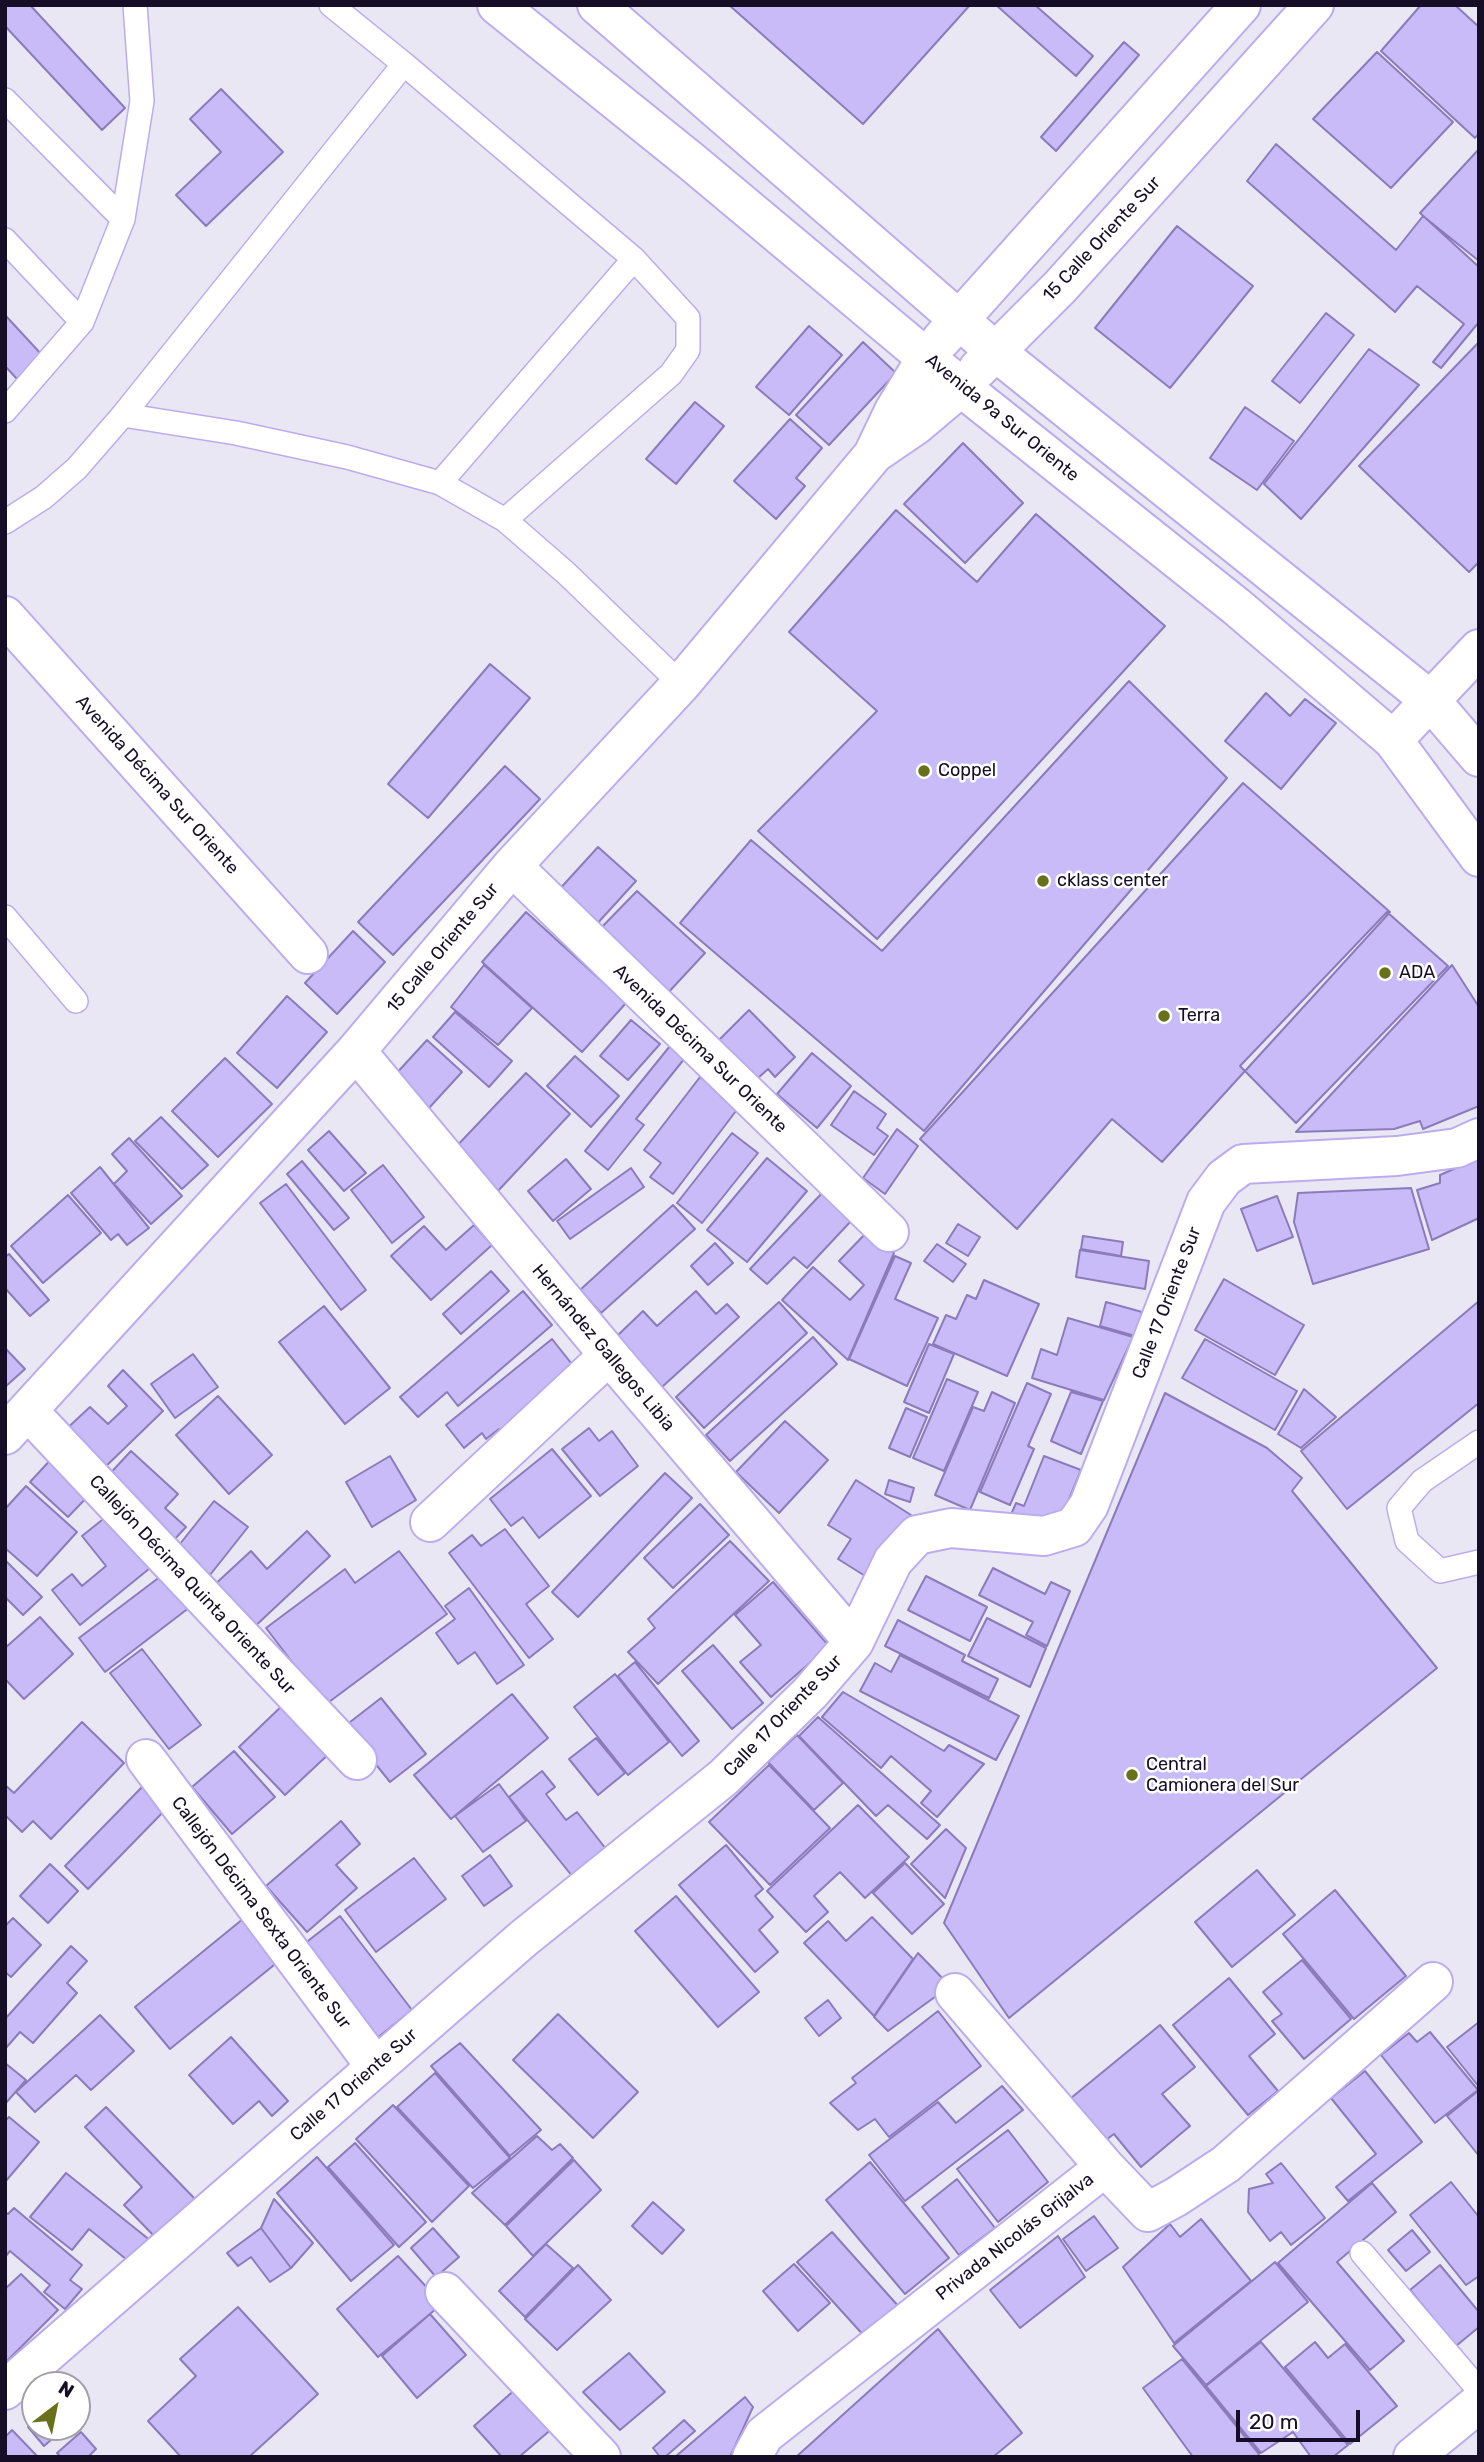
<!DOCTYPE html>
<html>
<head>
<meta charset="utf-8">
<style>
	body { margin:0 }
	#map { position:relative; width:1484px; height:2462px; overflow:hidden; background:#eae7f5; font-family:Rubik,sans-serif }
	canvas { display:block }
	.frame { position:absolute; inset:0; border:7px solid #160e26; pointer-events:none }
	.north { position:absolute; left:21px; top:2371px; width:70px; height:70px; box-sizing:border-box; background:#fff; border:2px solid #a29fa8; border-radius:50%; rotate:32deg; font-size:19px; font-weight:700; line-height:28px; text-align:center; color:#160e26 }
	.north::after { content:''; display:block; margin:auto; width:24px; height:32px; background:#68711a; clip-path:polygon(50% 0,100% 100%,50% 72%,0 100%) }
	.scale { position:absolute; left:1236px; top:2410px; width:124px; height:32px; box-sizing:border-box; border:4px solid #160e26; border-top:0; padding-left:9px; font-size:21px; line-height:24px; white-space:nowrap; color:#160e26; -webkit-text-stroke:5px #fff; paint-order:stroke }
</style>
</head>
<body>
<div id="map">
<canvas width="1484" height="2462"></canvas>
<div class="frame"></div>
<div class="north">N</div>
<div class="scale">20 m</div>
</div>
<script>
const context = document.querySelector('canvas').getContext('2d');
context.lineJoin = 'round';
function paint(path, color) {
  context.fillStyle = color;
  context.fill(path, 'evenodd');
}
function stroke(path, color, width, dash) {
  context.strokeStyle = color;
  context.lineWidth = width;
  context.lineCap = dash ? 'butt' : 'round';
  context.setLineDash(dash || []);
  context.stroke(path);
}
function label(font, color, halo, rows, align = 'center') {
  context.font = font + ' Rubik,sans-serif';
  context.lineWidth = 5;
  context.setLineDash([]);
  context.textBaseline = 'middle';
  context.strokeStyle = halo;
  context.fillStyle = color;
  for (const [text, x, y, turn = 0] of rows) {
    context.save();
    context.translate(x, y);
    context.rotate((+turn || 0) * Math.PI / 180);
    context.textAlign = isNaN(turn) ? turn : align;
    if (halo) context.strokeText(text, 0, 0);
    context.fillText(text, 0, 0);
    context.restore();
  }
}
const building = new Path2D(`
	M5,5H30L125,108L102,130L5,26Z
	M729,5H970L863,124Z
	M996,5H1035L1093,56L1076,76Z
	M1421,5H1455L1479,27V133L1475,138L1381,51Z
	M1124,42L1139,55L1056,151L1041,137Z
	M1377,52L1453,122L1391,188L1313,119Z
	M221,89L283,152L206,226L176,195L221,152L190,119Z
	M1276,144L1396,250L1423,216L1479,261V322L1441,368L1433,362L1464,324L1417,286L1395,312L1247,181Z
	M1479,149V267L1420,213Z
	M1177,226L1253,286L1170,388L1095,328Z
	M1326,313L1354,335L1300,403L1272,381Z
	M5,315L42,355L17,379L5,366Z
	M809,326L842,355L789,415L756,387Z
	M863,342L896,373L829,445L796,415Z
	M1479,342V562L1469,572L1359,466Z
	M1369,349L1419,385L1301,519L1264,484Z
	M695,402L724,426L676,484L646,459Z
	M1245,407L1294,441L1257,490L1210,458Z
	M790,419L822,448L796,478L805,486L776,519L734,481Z
	M963,443L1023,503L965,563L904,504Z
	M896,510L977,582L1036,514L1165,626L877,939L758,831L877,711L789,632Z
	M490,664L530,698L428,818L388,784Z
	M1129,681L1227,778L924,1131L680,923L751,840L882,951Z
	M1266,693L1290,716L1305,699L1336,723L1281,789L1225,741Z
	M505,766L540,799L393,955L358,922Z
	M1243,783L1390,912L1162,1162L1112,1119L1017,1229L920,1139Z
	M598,847L636,881L595,926L557,892Z
	M637,891L705,953L666,995L597,932Z
	M526,912L626,1003L582,1052L482,962Z
	M1387,912L1448,966L1296,1123L1240,1066Z
	M353,931L385,962L337,1014L305,983Z
	M484,965L532,1008L498,1045L451,1007Z
	M1452,965L1479,1007V1106L1423,1129L1420,1121L1394,1129L1296,1132Z
	M287,996L327,1032L277,1088L237,1053Z
	M749,1010L795,1057L775,1077L768,1069L757,1079L719,1040Z
	M455,1012L512,1061L489,1087L433,1037Z
	M631,1020L660,1044L628,1080L600,1056Z
	M427,1040L462,1072L429,1108L394,1076Z
	M670,1046L685,1058L636,1119L644,1125L608,1170L585,1151Z
	M812,1053L851,1086L817,1128L777,1094Z
	M575,1056L619,1096L591,1127L547,1086Z
	M225,1058L272,1104L218,1157L172,1111Z
	M526,1073L570,1114L497,1192L453,1150Z
	M700,1077L739,1107L673,1194L650,1177L661,1163L644,1150Z
	M854,1091L886,1114L877,1128L888,1136L874,1155L831,1125Z
	M161,1117L208,1165L182,1189L135,1141Z
	M897,1129L918,1146L885,1194L863,1178Z
	M329,1131L366,1173L344,1191L308,1150Z
	M732,1133L758,1153L702,1223L677,1203Z
	M129,1138L182,1196L151,1224L114,1184L127,1171L112,1154Z
	M767,1158L807,1191L747,1262L707,1230Z
	M1479,1158V1218L1432,1240L1417,1190L1440,1183V1175Z
	M566,1159L591,1189L553,1221L528,1191Z
	M302,1161L349,1218L334,1230L287,1174Z
	M383,1165L424,1217L392,1243L351,1190Z
	M100,1167L149,1228L127,1245L118,1234L111,1240L71,1193Z
	M631,1168L644,1187L570,1239L557,1221Z
	M286,1184L366,1290L341,1310L260,1203Z
	M1411,1188L1429,1249L1313,1284L1294,1222L1298,1193Z
	M823,1192L852,1220L807,1268L794,1257L767,1284L750,1269Z
	M68,1195L101,1233L43,1283L11,1246Z
	M1277,1196L1293,1237L1257,1251L1241,1209Z
	M673,1205L695,1229L601,1313L580,1290Z
	M958,1224L980,1237L968,1256L946,1243Z
	M474,1225L492,1245L431,1300L391,1256L424,1226L446,1250Z
	M867,1232L894,1253L848,1360L782,1300L813,1267L850,1300L864,1285L839,1261Z
	M1083,1236L1123,1242L1121,1256L1081,1249Z
	M715,1243L733,1263L708,1285L691,1266Z
	M937,1244L966,1264L953,1282L924,1261Z
	M1080,1250L1149,1261L1145,1289L1076,1277Z
	M9,1254L49,1300L30,1316L5,1288V1257Z
	M895,1256L911,1263L895,1299L938,1318L907,1386L849,1359Z
	M491,1271L509,1291L461,1334L443,1314Z
	M1224,1279L1304,1325L1275,1375L1195,1330Z
	M984,1280L1039,1304L1007,1376L933,1344L946,1315L956,1319L967,1295L976,1299Z
	M523,1291L552,1325L458,1406L447,1392L418,1417L400,1397Z
	M696,1291L716,1314L727,1304L739,1317L662,1387L616,1337L643,1311L657,1326Z
	M1479,1301V1403L1347,1509L1301,1451Z
	M779,1302L807,1333L704,1428L676,1397Z
	M1106,1302L1142,1312L1135,1336L1100,1326Z
	M324,1306L390,1388L345,1424L279,1342Z
	M1068,1318L1133,1337L1104,1400L1032,1378L1041,1349L1057,1355Z
	M813,1337L837,1364L730,1461L706,1435Z
	M552,1339L583,1378L507,1439L499,1429L486,1439L482,1433L464,1448L446,1425Z
	M1205,1339L1297,1391L1275,1430L1182,1378Z
	M929,1344L954,1354L929,1413L904,1402Z
	M5,1348L25,1369L5,1387Z
	M193,1354L218,1387L175,1418L151,1384Z
	M123,1370L163,1411L100,1472L62,1433L90,1407L108,1424L127,1406L108,1386Z
	M947,1379L978,1392L944,1471L913,1458Z
	M1027,1383L1051,1394L1028,1446L1034,1449L1010,1505L980,1492Z
	M1304,1389L1336,1417L1301,1448L1278,1434Z
	M992,1392L1015,1403L970,1510L935,1495L973,1407L984,1411Z
	M1071,1392L1103,1401L1081,1454L1051,1441Z
	M1165,1393L1267,1448L1302,1478L1292,1491L1437,1668L1009,2018L944,1923Z
	M218,1396L272,1455L229,1494L176,1435Z
	M906,1408L927,1417L910,1457L889,1448Z
	M785,1421L828,1460L779,1513L736,1472Z
	M589,1428L599,1441L612,1431L638,1466L600,1496L562,1449Z
	M552,1449L591,1496L539,1538L523,1517L511,1526L490,1499Z
	M131,1451L178,1494L165,1508L186,1527L172,1542L104,1480Z
	M55,1455L93,1491L68,1517L30,1482Z
	M390,1456L416,1500L372,1527L346,1482Z
	M1044,1456L1081,1470L1061,1519L1010,1517L1016,1503L1024,1506Z
	M665,1473L692,1498L578,1617L552,1592Z
	M856,1480L911,1515L870,1579L838,1559L851,1539L828,1525Z
	M889,1480L914,1488L910,1502L885,1494Z
	M26,1486L77,1532L37,1576L5,1548V1509Z
	M214,1501L248,1527L210,1575L176,1549Z
	M700,1504L729,1535L673,1588L644,1558Z
	M112,1512L155,1564L80,1625L52,1590L72,1574L82,1586L106,1566L82,1536Z
	M505,1529L549,1586L526,1604L553,1639L529,1658L449,1553L472,1535L481,1546Z
	M307,1531L330,1556L251,1630L211,1588L251,1551L267,1569Z
	M730,1541L769,1581L658,1684L628,1652L655,1628L648,1619Z
	M399,1551L447,1614L325,1705L266,1628L345,1569L355,1583Z
	M5,1560L42,1597L23,1615L5,1597Z
	M993,1568L1045,1594L1051,1582L1070,1591L1047,1646L1026,1635L1033,1622L979,1595Z
	M169,1570L194,1604L105,1672L79,1638Z
	M926,1576L987,1607L970,1641L908,1610Z
	M773,1582L829,1646L771,1697L740,1662L761,1645L735,1615Z
	M469,1588L524,1665L497,1684L475,1652L458,1664L436,1633L455,1619L445,1606Z
	M40,1617L73,1654L24,1699L5,1679V1648Z
	M987,1618L1046,1648L1030,1687L968,1656Z
	M898,1620L965,1655L962,1661L998,1679L989,1698L885,1646Z
	M713,1645L763,1703L732,1729L682,1671Z
	M142,1649L201,1725L169,1749L110,1673Z
	M900,1655L1019,1716L996,1760L860,1691L875,1663L891,1672Z
	M635,1662L699,1741L682,1756L618,1676Z
	M615,1674L669,1742L628,1775L574,1707Z
	M843,1692L944,1751L949,1745L984,1764L937,1817L921,1803L931,1791L891,1756L881,1768L822,1717Z
	M512,1694L548,1738L451,1819L414,1775Z
	M381,1698L426,1754L390,1782L345,1726Z
	M286,1702L333,1750L285,1795L239,1747Z
	M818,1717L940,1825L927,1839L888,1805L876,1816L799,1736Z
	M82,1722L124,1763L51,1839L33,1821L22,1832L5,1815V1785L14,1793Z
	M797,1735L843,1783L814,1810L768,1762Z
	M596,1738L625,1773L598,1795L569,1759Z
	M234,1751L275,1797L232,1834L192,1787Z
	M769,1765L830,1828L770,1885L709,1822Z
	M542,1771L555,1787L546,1794L566,1820L577,1812L610,1854L576,1881L509,1797Z
	M499,1784L526,1821L483,1852L455,1816Z
	M144,1785L167,1808L88,1889L65,1866Z
	M858,1805L909,1857L865,1898L840,1872L814,1896L828,1912L806,1932L767,1891Z
	M341,1821L360,1844L336,1865L357,1888L307,1932L266,1886Z
	M946,1829L966,1848L945,1898L911,1864Z
	M726,1845L763,1889L755,1896L773,1917L759,1930L778,1952L755,1972L679,1885Z
	M490,1855L512,1886L484,1906L462,1876Z
	M414,1858L446,1899L376,1952L345,1910Z
	M905,1863L944,1904L912,1934L873,1893Z
	M50,1864L78,1891L48,1923L20,1896Z
	M1257,1870L1295,1915L1232,1967L1195,1922Z
	M1335,1890L1406,1976L1354,2019L1283,1934Z
	M676,1896L759,1992L718,2027L635,1931Z
	M249,1914L284,1957L170,2049L135,2007Z
	M340,1916L412,2010L376,2039L304,1944Z
	M872,1917L913,1959L874,2016L804,1943L828,1921L846,1941Z
	M13,1918L41,1945L11,1977L5,1972V1926Z
	M71,1946L87,1961L67,1983L77,1993L33,2043L20,2032L5,2049V2019Z
	M918,1953L950,1986L888,2031L874,2017Z
	M1302,1960L1351,2019L1304,2059L1272,2021L1282,2014L1263,1992Z
	M1229,1978L1275,2034L1249,2056L1278,2091L1248,2115L1173,2025Z
	M828,2000L841,2018L819,2036L805,2018Z
	M938,2011L981,2066L889,2137L875,2119L858,2130L830,2103L856,2083L852,2078Z
	M558,2014L638,2092L593,2138L513,2060Z
	M100,2015L134,2051L91,2090L76,2075L35,2112L16,2092Z
	M1479,2022V2087L1447,2047Z
	M1160,2025L1195,2067L1162,2094L1190,2126L1141,2167L1114,2134L1106,2140L1071,2098Z
	M1430,2032L1478,2090L1435,2123L1381,2055L1409,2033L1417,2042Z
	M231,2037L288,2101L272,2116L259,2101L233,2124L189,2075Z
	M460,2043L541,2130L510,2156L431,2066Z
	M5,2063L26,2080L5,2104Z
	M1365,2071L1422,2142L1348,2201L1336,2187L1376,2154L1331,2098Z
	M435,2073L510,2158L473,2188L397,2107Z
	M1002,2086L1023,2110L905,2201L869,2155L938,2102L956,2123Z
	M1478,2091L1479,2092V2156L1447,2116Z
	M393,2105L469,2186L432,2222L356,2139Z
	M106,2107L195,2199L155,2237L124,2205L142,2187L85,2127Z
	M9,2117L39,2142L5,2182V2121Z
	M1008,2130L1048,2182L998,2222L957,2169Z
	M537,2136L552,2150L560,2144L573,2158L505,2225L472,2193Z
	M355,2143L426,2222L399,2247L328,2167Z
	M317,2157L394,2245L351,2281L277,2193Z
	M574,2160L601,2190L533,2256L506,2226Z
	M870,2162L949,2258L905,2294L826,2200Z
	M1281,2163L1325,2218L1291,2245L1281,2232L1270,2241L1248,2212L1249,2189L1273,2183L1266,2174Z
	M66,2173L151,2241L132,2264L89,2229L72,2250L30,2217Z
	M957,2179L995,2228L959,2255L922,2207Z
	M1451,2182L1479,2217V2276L1466,2285L1410,2215Z
	M1372,2183L1396,2212L1337,2262L1404,2341L1370,2370L1278,2263Z
	M274,2199L313,2243L291,2268L261,2228Z
	M653,2202L684,2230L662,2254L632,2226Z
	M14,2208L82,2265L70,2280L82,2289L65,2309L44,2292L50,2285L10,2251L5,2257V2212L8,2214Z
	M1094,2216L1118,2248L1086,2271L1063,2239Z
	M1201,2219L1251,2281L1174,2343L1123,2267L1170,2224L1180,2237Z
	M261,2228L291,2268L270,2282L251,2257L238,2266L227,2253Z
	M433,2228L459,2257L436,2277L411,2248Z
	M1412,2230L1430,2252L1406,2271L1388,2250Z
	M832,2232L900,2308L866,2338L797,2262Z
	M1058,2236L1085,2277L1020,2328L990,2290Z
	M546,2244L573,2268L525,2317L499,2291Z
	M398,2256L442,2304L378,2357L337,2309Z
	M1275,2262L1308,2302L1206,2385L1173,2346Z
	M794,2264L830,2303L798,2331L763,2291Z
	M578,2265L611,2300L557,2350L525,2319Z
	M1440,2265L1479,2312V2327L1456,2346L1410,2290Z
	M21,2274L58,2310L5,2363V2289Z
	M238,2307L318,2394L249,2457H181L148,2421L196,2376L180,2359Z
	M430,2314L466,2355L417,2398L382,2356Z
	M938,2329L1022,2433L993,2457H796Z
	M1261,2342L1348,2445L1333,2457H1311L1293,2432L1261,2453L1206,2386Z
	M1315,2342L1328,2358L1345,2344L1397,2406L1350,2444L1285,2367Z
	M629,2353L665,2392L620,2430L583,2392Z
	M1182,2359L1259,2454L1257,2457H1193L1143,2388Z
	M519,2386L561,2421L519,2457H502L474,2426Z
	M77,2392L90,2406L77,2417Z
	M745,2397L753,2407L730,2457H675Z
	M684,2420L695,2431L665,2457H660L653,2448Z
	M35,2421V2427H66L44,2446L28,2427Z
	M12,2430L38,2457H5V2437Z
	M81,2432L96,2449L88,2457H61L57,2453Z`);
paint(building, '#c9baf8');
stroke(building, '#8c7bba', 2);
const service = new Path2D(`
	M331,5L404,64L634,259L440,483
	M5,100L123,219
	M5,240L82,322
	M5,411L82,322L123,219L142,101L135,5
	M123,415L236,433L347,457L440,483L505,520L566,573L681,684
	M505,520L671,374L688,350V318L634,259
	M5,522L44,497L77,468L123,415L404,64
	M5,917L76,1001
	M1479,1442L1422,1481L1399,1508L1407,1541L1440,1571L1479,1562
	M1362,2253L1479,2390`);
const minor = new Path2D(`
	M875,453L916,425L961,387
	M5,616L308,954
	M1393,740L1479,649
	M512,866L889,1232
	M356,1051L609,1355L854,1642
	M28,1411L357,1760
	M5,1435L356,1051L512,866L681,684L873,455L894,411L927,357
	M430,1522L609,1355
	M146,1759L376,2067
	M955,1993L1105,2167L1148,2212L1176,2197L1226,2164L1433,1982
	M445,2292L601,2457
	M5,2390L524,1938L724,1777L810,1693L854,1642L893,1561L917,1535L951,1528L1044,1536L1074,1527L1089,1505L1206,1202L1224,1178L1243,1164L1397,1156L1457,1148L1479,1138
	M752,2457L764,2435L1105,2167`);
const tertiary = new Path2D(`
	M1413,2457L1479,2403`);
const secondary = new Path2D(`
	M497,5L692,162L961,387L1237,607L1393,740L1479,857
	M597,5L996,352L1430,700L1479,757
	M941,340L1241,5
	M978,369L1060,287L1314,5`);
stroke(service, '#bcacee', 26);
stroke(minor, '#bcacee', 42);
stroke(tertiary, '#bcacee', 42);
stroke(secondary, '#bcacee', 42);
stroke(service, '#fff', 23);
stroke(minor, '#fff', 38);
stroke(tertiary, '#fff', 38);
stroke(secondary, '#fff', 38);
for (const [x, y, r, color] of [
	[924,771,7,"#68711a"],
	[1043,881,7,"#68711a"],
	[1385,973,7,"#68711a"],
	[1164,1016,7,"#68711a"],
	[1132,1775,7,"#68711a"]
]) {
  const dot = new Path2D();
  dot.arc(x, y, r, 0, 2 * Math.PI);
  context.fillStyle = color;
  context.fill(dot);
  stroke(dot, '#fff', 2.5);
}
label('18px', '#160e26', '#fff', [
	["15 Calle Oriente Sur",1102,239,-47],
	["Avenida 9a Sur Oriente",1002,418,39],
	["Avenida Décima Sur Oriente",157,785,48],
	["15 Calle Oriente Sur",443,948,-50],
	["Avenida Décima Sur Oriente",700,1049,44],
	["Calle 17 Oriente Sur",1167,1303,-69],
	["Hernández Gallegos Libia",603,1348,50],
	["Callejón Décima Quinta Oriente Sur",192,1585,47],
	["Calle 17 Oriente Sur",783,1716,-46],
	["Callejón Décima Sexta Oriente Sur",261,1913,53],
	["Calle 17 Oriente Sur",354,2085,-41],
	["Privada Nicolás Grijalva",1015,2237,-38]
]);
label('18px', '#160e26', '#fff', [
	["Coppel",938,771],
	["cklass center",1057,881],
	["ADA",1399,973],
	["Terra",1178,1016],
	["Central",1146,1765],
	["Camionera del Sur",1146,1786]
], 'left');
</script>
</body>
</html>
